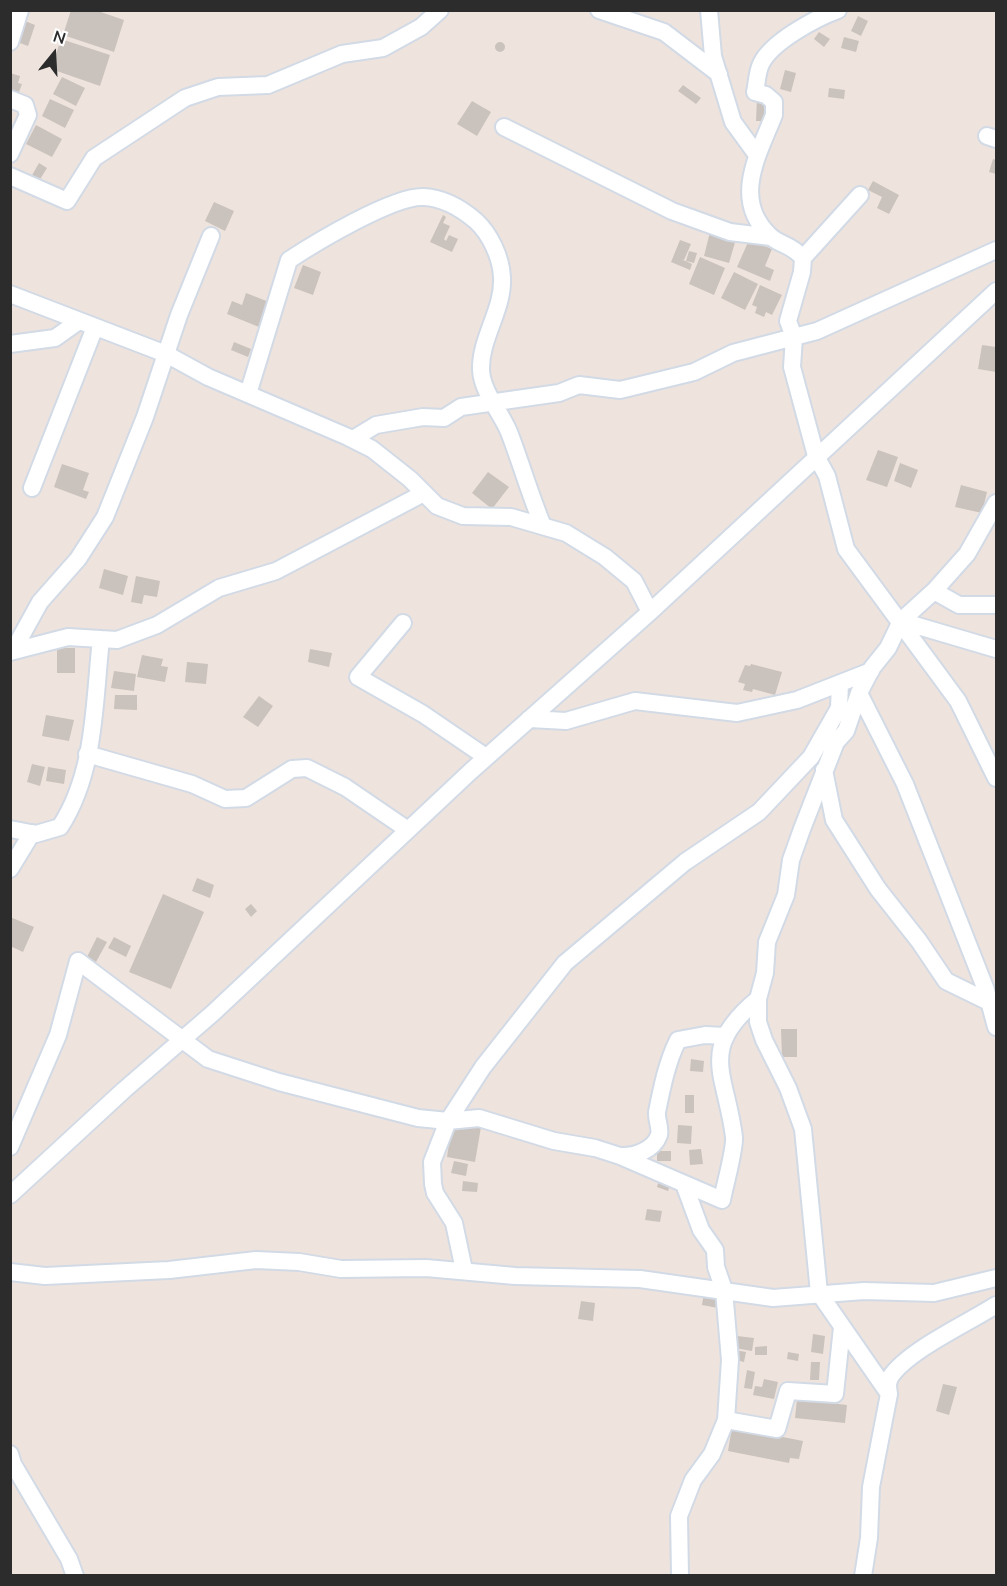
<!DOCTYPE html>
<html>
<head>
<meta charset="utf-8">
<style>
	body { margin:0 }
	#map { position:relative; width:1007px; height:1586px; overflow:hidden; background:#efe4dd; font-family:Mulish,sans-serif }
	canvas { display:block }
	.frame { position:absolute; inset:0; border:12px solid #2c2c2c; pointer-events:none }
	.north { position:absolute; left:24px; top:24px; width:60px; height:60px; -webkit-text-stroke:4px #fff; paint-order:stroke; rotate:18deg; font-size:16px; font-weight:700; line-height:24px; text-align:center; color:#2c2c2c }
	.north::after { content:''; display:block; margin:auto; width:21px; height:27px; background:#2c2c2c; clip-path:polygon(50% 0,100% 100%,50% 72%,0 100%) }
</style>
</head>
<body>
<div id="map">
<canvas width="1007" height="1586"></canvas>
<div class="frame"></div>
<div class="north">N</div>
</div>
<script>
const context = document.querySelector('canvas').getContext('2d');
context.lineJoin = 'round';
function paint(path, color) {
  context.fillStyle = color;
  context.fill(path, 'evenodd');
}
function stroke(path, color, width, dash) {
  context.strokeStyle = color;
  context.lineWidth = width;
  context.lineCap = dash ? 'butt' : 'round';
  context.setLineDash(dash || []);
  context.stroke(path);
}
paint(new Path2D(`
	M71,10H95L124,20L114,52L63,35Z
	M858,16L868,21L861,36L851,31Z
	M25,21L35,25L28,46L17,42Z
	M819,32L830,39L824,47L814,39Z
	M844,37L859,41L856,52L841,48Z
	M61,39L110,55L100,86L51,69Z
	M495 47a5 5 0 1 1 10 0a5 5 0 1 1-10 0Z
	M785,70L796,73L791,92L780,89Z
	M10,73L20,76L18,83L22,84L19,92L10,90Z
	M62,77L85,88L76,106L53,94Z
	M683,85L701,98L696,104L678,91Z
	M829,88L845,90L844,99L828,97Z
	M757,97L768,98L767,121H756Z
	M50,99L74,110L65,128L42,116Z
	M472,101L491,112L477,136L457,124Z
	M36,125L62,139L52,157L26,144Z
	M993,159L996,160V174L989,172Z
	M39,163L47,168L39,181L31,177Z
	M873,181L899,195L889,214L877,208L882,197L868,190Z
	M214,202L234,211L225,231L205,221Z
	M443,215L446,217L443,223L450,226L444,239L446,241L449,235L458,239L452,252L430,242Z
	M710,232L736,239L729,263L704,256Z
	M680,240L691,244L684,260L681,259L692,264L690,270L671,262Z
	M749,240L772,249L765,266L774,270L770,281L737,267Z
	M689,251L697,253L694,263L686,261Z
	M700,257L725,268L714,295L689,284Z
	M303,265L321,272L313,295L294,288Z
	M734,272L758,284L745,310L721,298Z
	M760,285L782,295L772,315L766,312L764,317L755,313L757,307L752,305Z
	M246,293L269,302L259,327L227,314L232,301L242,305Z
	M234,342L251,349L248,357L231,350Z
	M982,345L996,347V372L978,369Z
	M878,450L898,457L887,487L866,480Z
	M900,463L918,470L911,488L894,481Z
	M62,464L89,473L83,490L89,492L86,499L54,487Z
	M488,472L509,487L492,509L472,493Z
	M961,485L987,492L982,513L955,507Z
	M104,569L128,576L123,595L99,588Z
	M136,576L160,581L157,597L144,595L142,604L131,602Z
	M57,648H75V673H57Z
	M310,649L332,653L329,667L308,662Z
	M142,655L163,659L161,666L168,667L165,682L137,677Z
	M187,662L208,664L206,684L185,682Z
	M751,664L782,672L775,695L753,689L752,692L743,690L745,684L738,682L745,665L750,666Z
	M114,671L136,674L134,691L111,688Z
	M115,695H137V710L114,709Z
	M259,696L273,706L258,727L243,717Z
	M46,715L74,720L69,741L42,736Z
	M32,764L45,767L40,786L27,782Z
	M48,767L66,770L64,784L46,781Z
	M197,878L214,885L210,898L192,891Z
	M163,894L204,912L171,989L129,972Z
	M251,904L257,911L251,917L245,909Z
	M10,917L34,927L23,952L10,946Z
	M97,937L107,942L96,962L87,957Z
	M114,937L131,946L126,957L108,948Z
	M781,1029H797V1057H782Z
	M691,1059L704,1061L703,1072L690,1071Z
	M685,1095H694V1113H685Z
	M452,1123L481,1127L475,1162L447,1157Z
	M678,1125L692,1126L691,1144L677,1143Z
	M701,1149L703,1164L690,1165L689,1150Z
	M657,1151H671V1161H657Z
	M454,1161L468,1164L466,1176L451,1173Z
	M660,1176L672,1180L668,1191L657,1187Z
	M463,1181L478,1183L477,1192L462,1191Z
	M647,1209L662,1211L660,1222L645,1220Z
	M704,1292L720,1294L718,1308L702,1305Z
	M581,1301L595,1303L593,1321L578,1319Z
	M813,1334L825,1336L823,1354L811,1352Z
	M737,1336L754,1338L752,1351L735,1348Z
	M767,1346V1355H755V1347Z
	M735,1350L746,1352L744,1362L732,1359Z
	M788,1352L799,1354L798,1361L787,1359Z
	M811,1362H820L819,1380H810Z
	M747,1370L755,1372L752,1389L744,1388Z
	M764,1379L778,1382L774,1399L753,1395L755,1386L762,1387Z
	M943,1384L957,1387L949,1415L936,1411Z
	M797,1399L847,1405L845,1423L795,1418Z
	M732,1427L803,1441L799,1459L790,1458L789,1463L728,1451Z`), '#cac2bc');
const minor = new Path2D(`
	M599,10L664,32L719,74
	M709,10L713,56L733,122L757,155
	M838,10C816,18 771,42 761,64C757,72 757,83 755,92L766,95L774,102V115C758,155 732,199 769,235C780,246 790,243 803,258L802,272L788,321L794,337L792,367L816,456L827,476L846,549L958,701L996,778
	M10,42L20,10
	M10,99L25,105L28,115L10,154
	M504,127L672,211L730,232L771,237
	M987,136L996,139
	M10,176L67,201L94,158L185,98L218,87L268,85L342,54L383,48L421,27L440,10
	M803,258L860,195
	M10,294L166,354L208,377L348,437L372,449L410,479L437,506L463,516L511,517L566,533L605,557L634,581L650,612
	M10,344L55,338L79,321
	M248,394L289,260C315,243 394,195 424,197C444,198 462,209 476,221C490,234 501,257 502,277C504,309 480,338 481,370C482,392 501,412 509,432C521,463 530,495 543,526
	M353,439L376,425L423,417L444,418L461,407L559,393L579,385L620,390L694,372L733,353L817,331L996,250
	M32,488L95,327
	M934,591L959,605H996
	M901,621L996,649
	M403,623L358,677L423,714L486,757
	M13,651L40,602L78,559L105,517L145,417L179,315L211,236
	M10,652L68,637L117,640L157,625L219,588L276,571L424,493
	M859,693L905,784L986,990L996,1027
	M529,719L566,721L635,701L737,713L797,700L871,671
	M87,754L192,784L225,799L246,798L292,769L307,768L345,787L408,830
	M824,770L834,820L878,889L919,941L946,981L989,1002
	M10,829L36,834L60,827C96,772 94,701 101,639
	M10,869L32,833
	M10,1147L58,1035L78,961L208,1059L279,1082L418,1118L448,1121L479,1118L554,1141L595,1148L620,1156L722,1200C725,1184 735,1150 734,1137C726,1073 697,1049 758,999
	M620,1156C634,1157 654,1150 659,1135C661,1128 656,1119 657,1112C662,1087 667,1062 678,1040L705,1035L726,1036
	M10,1195L124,1090L213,1013L471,771L650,612L996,291
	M464,1270L454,1223L435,1193L433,1184L432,1162L448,1121L483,1067L565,963L685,862L759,812L811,757L839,708L840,683
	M10,1272L45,1276L169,1270L256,1260L299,1262L341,1269L426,1268L515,1276L640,1279L773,1298L864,1291L934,1293L996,1278
	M889,1394L819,1293L803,1129L788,1088L764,1040L758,1022V999L765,973L767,942L786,895L791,860L802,829L836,742L846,731L859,693L872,668L888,648L901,621L934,591L967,554L996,503
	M726,1420L777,1429L788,1391L835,1394L842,1327
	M10,1454L13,1464L69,1559L75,1576
	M680,1576L679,1516L693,1480L712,1454L726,1420L730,1360L724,1290L716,1267L715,1250L701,1230L684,1184
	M863,1576L869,1538L871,1487L889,1394C888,1387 887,1383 891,1376C909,1350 968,1323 996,1305`);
stroke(minor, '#d2dae6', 20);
stroke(minor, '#fff', 16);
</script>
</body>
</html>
